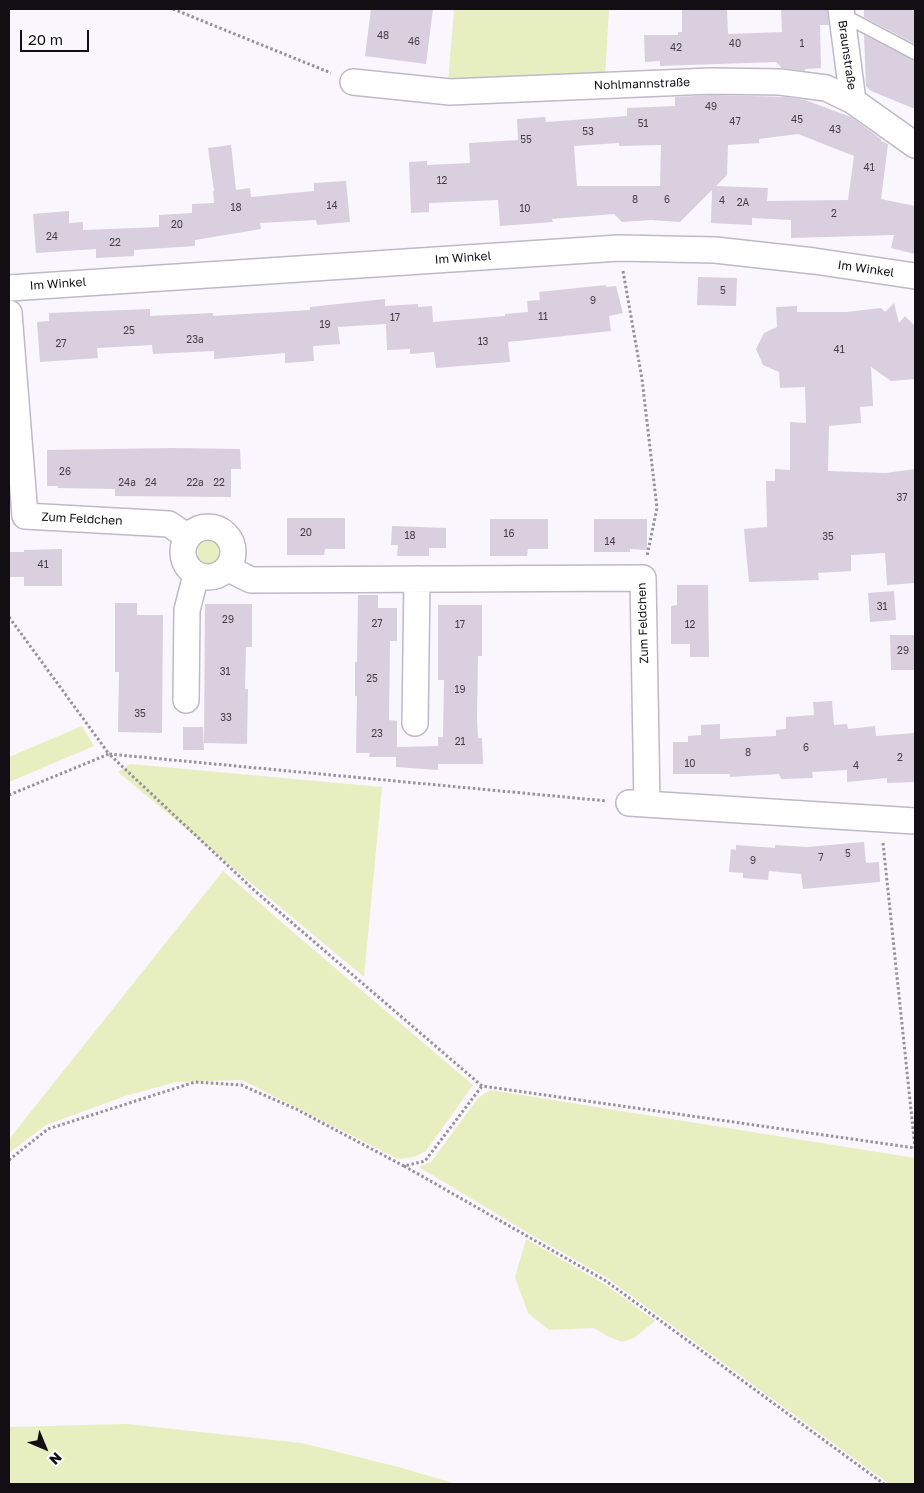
<!DOCTYPE html>
<html>
<head>
<meta charset="utf-8">
<style>
	body { margin:0 }
	#map { position:relative; width:924px; height:1493px; overflow:hidden; background:#f9f6fd; font-family:"Golos Text",sans-serif }
	canvas { display:block }
	.frame { position:absolute; inset:0; border:10px solid #110f14; pointer-events:none }
	.north { position:absolute; left:20px; top:1423px; width:50px; height:50px; -webkit-text-stroke:4px #fff; paint-order:stroke; rotate:135deg; font-size:14px; font-weight:700; line-height:20px; text-align:center; color:#110f14 }
	.north::after { content:''; display:block; margin:auto; width:18px; height:22px; background:#110f14; clip-path:polygon(50% 0,100% 100%,50% 72%,0 100%) }
	.scale { position:absolute; left:20px; top:30px; width:69px; height:22px; box-sizing:border-box; border:2px solid #110f14; border-top:0; padding-left:6px; font-size:15px; line-height:18px; white-space:nowrap; color:#110f14; -webkit-text-stroke:4px #fff; paint-order:stroke }
</style>
</head>
<body>
<div id="map">
<canvas width="924" height="1493"></canvas>
<div class="frame"></div>
<div class="north">N</div>
<div class="scale">20 m</div>
</div>
<script>
const context = document.querySelector('canvas').getContext('2d');
context.lineJoin = 'round';
function paint(path, color) {
  context.fillStyle = color;
  context.fill(path, 'evenodd');
}
function stroke(path, color, width, dash) {
  context.strokeStyle = color;
  context.lineWidth = width;
  context.lineCap = dash ? 'butt' : 'round';
  context.setLineDash(dash || []);
  context.stroke(path);
}
function label(font, color, halo, rows, align = 'center') {
  context.font = font + ' "Golos Text",sans-serif';
  context.lineWidth = 5;
  context.setLineDash([]);
  context.textBaseline = 'middle';
  context.strokeStyle = halo;
  context.fillStyle = color;
  for (const [text, x, y, turn = 0] of rows) {
    context.save();
    context.translate(x, y);
    context.rotate((+turn || 0) * Math.PI / 180);
    context.textAlign = isNaN(turn) ? turn : align;
    if (halo) context.strokeText(text, 0, 0);
    context.fillText(text, 0, 0);
    context.restore();
  }
}
paint(new Path2D(`
	M454,9H609L605,77L448,83Z
	M210,535L218,542L219,558L212,565H205L198,558L197,543Z
	M82,726L94,746L9,782V757Z
	M130,764L382,787L364,977L118,772Z
	M223,871L301,939L473,1085L426,1151L414,1157L398,1159L242,1080L176,1082L125,1096L46,1125L9,1153V1139Z
	M490,1090L915,1158V1484H889L607,1278L530,1234L419,1167L431,1162L478,1098Z
	M526,1239L606,1285L655,1321L634,1338L622,1342L609,1337L594,1328L549,1330L528,1313L515,1277Z
	M127,1424L302,1443L402,1468L456,1484H9V1427Z`), '#e7efc0');
paint(new Path2D(`
	M371,9H433L426,64L365,56Z
	M682,9H727L728,34L782,32L781,9H827L829,25H820L821,68L805,69V71L782,68L776,62L660,66V61L645,62L644,35H678V32H682Z
	M864,9H915V44L864,17Z
	M864,35L915,61V109L871,91L866,86Z
	M711,95L786,97L805,100L851,117L881,139V141L888,144L881,199L915,206V254L891,248L894,235L791,238V220L752,218V225L711,223L712,190L680,222L651,220L622,222L614,214L552,219L553,222L500,226L498,200L429,203V212L411,213L409,162L427,161V165L470,163L469,143L518,140L517,119L545,117L546,122L627,116V108L675,106V97ZM798,134L854,156L848,200L767,201L768,188L716,186L727,175L728,145L759,143V139ZM619,143V146L661,145L660,186H577L574,146Z
	M231,145L236,190L250,188L251,197L314,191V183L346,181L350,222L317,225L316,220L260,223L261,229L195,240V246L134,250V256L96,258V249L36,253L33,214L69,211V223L83,222V230L159,227V215L192,213V204L214,203L213,191H214L208,148Z
	M698,277L737,278L736,306L697,305Z
	M606,285V287L616,286L623,313L609,316L611,331L508,342L510,362L436,368L434,352L410,354V349L387,350L386,324L338,327L340,344L313,346L314,361L285,363V353L214,359V351L153,354L152,345L97,348L98,358L40,362L37,322L49,321V313L150,309V316L213,313V316L310,310V307L385,299V306L418,304V307L432,306L433,322L505,316V314L528,312L527,301L540,300L539,292Z
	M894,303L899,323L905,316L915,326V379L891,381L871,367L873,406L860,407L861,423L829,426L828,471L886,473L915,469V583L887,585L885,553L851,555V571L818,573L819,580L749,582L744,529L767,527L766,481H775V469L790,470V422L806,423L805,387L780,388L779,372L763,365L756,349L764,333L777,327L776,307L797,306V312H846L881,308L885,312Z
	M173,448L240,449L241,469H231V497L115,496V489L58,488V486H47V450Z
	M287,518H345V549H325L324,555H287Z
	M490,519H548V549H528L527,556H490Z
	M594,519H647V550L630,549V552H594Z
	M392,526L446,528V548H429V556H397L398,545H391Z
	M62,549V586H24V577H9V552H24V550Z
	M677,585H708L709,657H690V644H671V606L677,605Z
	M894,591L896,620L870,622L868,593Z
	M358,595H378V608H397V641H390L389,720L397,721V747L438,746V737H443L444,680H438V605H482V656H478L477,718L478,738H482L483,764H438V770L396,767V757H369L370,753H356L357,696H355V662H357Z
	M115,603H137V615H163L162,733L118,732L119,672H115Z
	M205,604H252V647H246L245,689H248L247,744L204,743Z
	M890,635H915V670H891Z
	M832,701L834,725L847,724L848,729L875,726L876,736L915,733V782L887,783V778L847,782V770L812,772L813,778L781,779L779,774L730,777V774H673V742H688V736L701,735V725L720,724V739L776,736V730L786,729V717L814,715L813,702Z
	M183,727H203L204,750H183Z
	M864,842L866,863L879,862L880,882L803,889L801,874L769,871L768,880L743,878V873L729,872L731,849L736,850V845L775,848V845L807,847Z`), '#dacfde');
const service = new Path2D(`
	M841,14L915,53`);
const minor = new Path2D(`
	M841,9L853,101
	M353,82L450,92L711,81L780,82L826,88L853,101L915,145
	M9,288L619,248L715,250L814,261L915,276
	M9,313L25,516L169,524L188,537
	M183 552a25 25 0 1 1 50 0a25 25 0 1 1-50 0Z
	M227,568L251,580L643,578L647,804
	M186,700L187,610L196,575
	M415,723L417,579
	M629,803L915,821`);
stroke(service, '#beb9c9', 15);
stroke(minor, '#beb9c9', 28);
stroke(new Path2D(`
	M173,9L331,73
	M623,271L642,379L657,508L647,556
	M9,617L109,754L607,801
	M9,795L109,754L255,891L482,1086L915,1148
	M883,843L915,1148
	M9,1160L48,1129L195,1082L241,1085L296,1109L404,1166L425,1161L482,1086
	M404,1166L606,1281L884,1484`), '#959298', 3, [2.5, 2.5]);
stroke(service, '#fff', 12);
stroke(minor, '#fff', 25);
label('10px', '#433f46', null, [
	["48",383,36],
	["46",414,42],
	["40",735,44],
	["1",802,44],
	["42",676,48],
	["49",711,107],
	["45",797,120],
	["47",735,122],
	["51",643,124],
	["43",835,130],
	["53",588,132],
	["55",526,140],
	["41",869,168],
	["12",442,181],
	["8",635,200],
	["6",667,200],
	["4",722,201],
	["2A",743,203],
	["14",332,206],
	["18",236,208],
	["10",525,209],
	["2",834,214],
	["20",177,225],
	["24",52,237],
	["22",115,243],
	["5",723,291],
	["9",593,301],
	["11",543,317],
	["17",395,318],
	["19",325,325],
	["25",129,331],
	["23a",195,340],
	["13",483,342],
	["27",61,344],
	["41",839,350],
	["26",65,472],
	["24a",127,483],
	["24",151,483],
	["22a",195,483],
	["22",219,483],
	["37",902,498],
	["20",306,533],
	["16",509,534],
	["18",410,536],
	["35",828,537],
	["14",610,542],
	["41",43,565],
	["31",882,607],
	["29",228,620],
	["27",377,624],
	["17",460,625],
	["12",690,625],
	["29",903,651],
	["31",225,672],
	["25",372,679],
	["19",460,690],
	["35",140,714],
	["33",226,718],
	["23",377,734],
	["21",460,742],
	["6",806,748],
	["8",748,753],
	["2",900,758],
	["10",690,764],
	["4",856,766],
	["5",848,854],
	["7",821,858],
	["9",753,861]
]);
label('12px', '#110f14', '#fff', [
	["Braunstraße",847,55,82],
	["Nohlmannstraße",642,84,-2],
	["Im Winkel",463,258,-4],
	["Im Winkel",866,269,8],
	["Im Winkel",58,284,-4],
	["Zum Feldchen",82,519,3],
	["Zum Feldchen",643,623,-92]
]);
</script>
</body>
</html>
